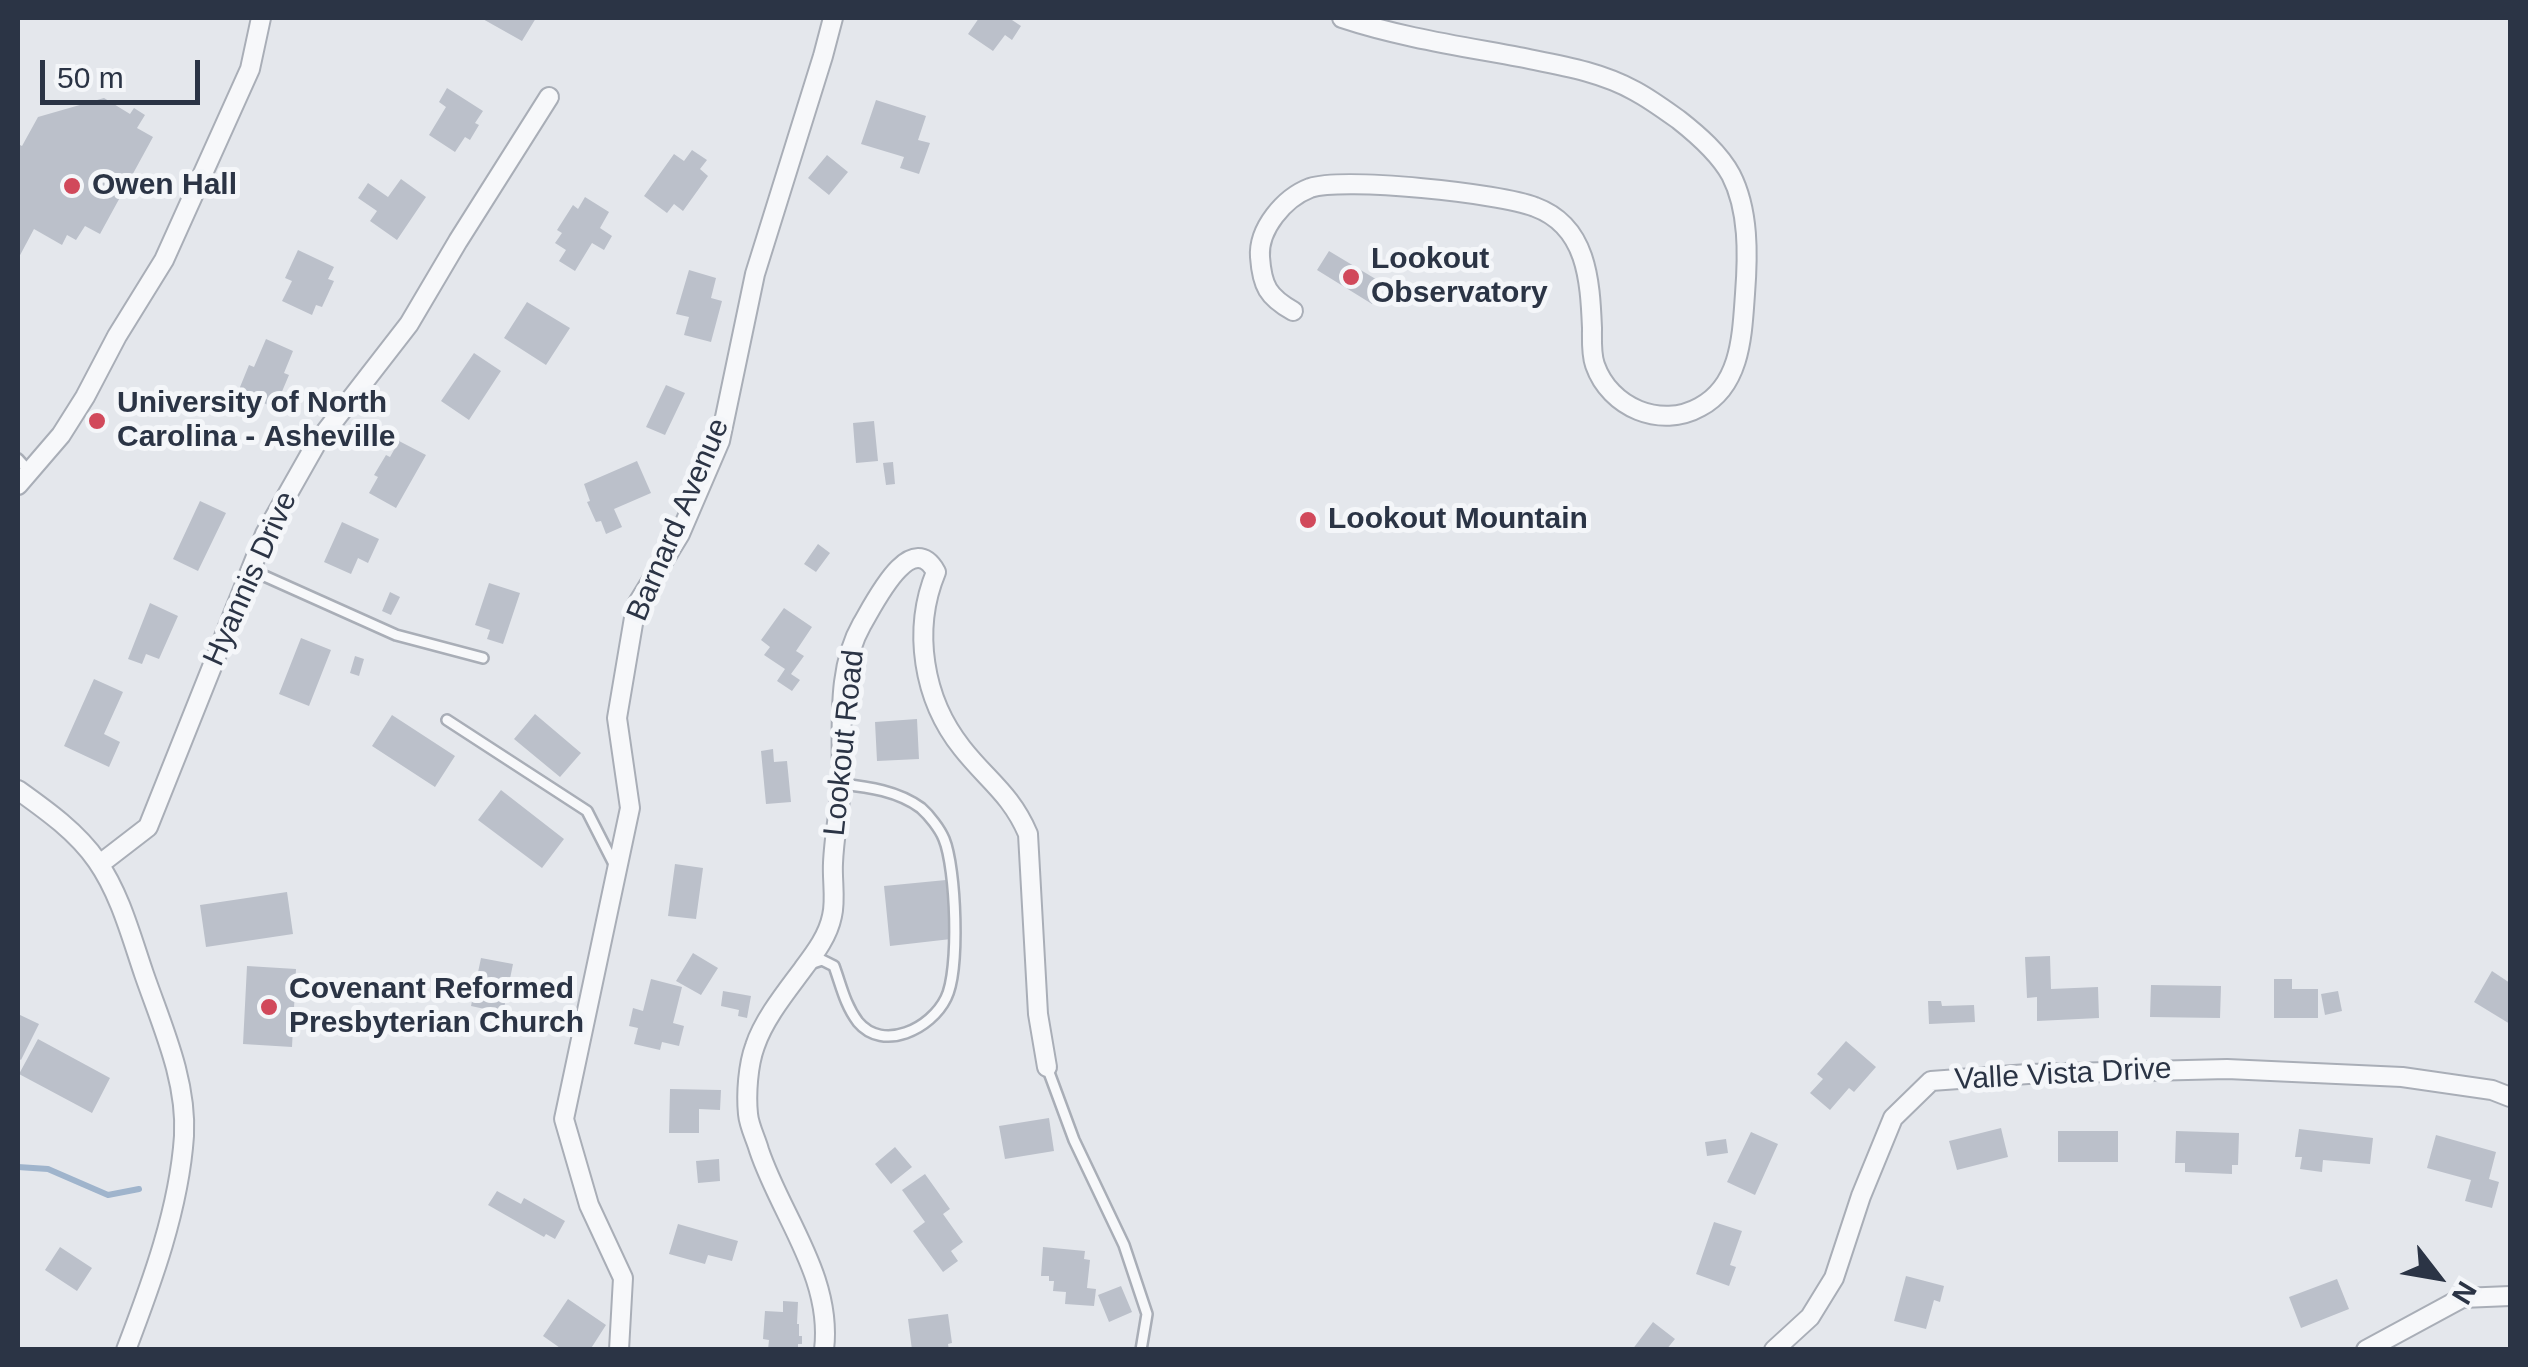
<!DOCTYPE html>
<html>
<head>
<meta charset="utf-8">
<style>
	body { margin:0 }
	#map { position:relative; width:2528px; height:1367px; overflow:hidden; background:#e4e7ec; font-family:Helvetica,sans-serif }
	canvas { display:block }
	.frame { position:absolute; inset:0; border:20px solid #2b3445; pointer-events:none }
	.north { position:absolute; left:2388px; top:1227px; width:100px; height:100px; -webkit-text-stroke:8px #f4f6f9; paint-order:stroke; rotate:121deg; font-size:28px; font-weight:700; line-height:40px; text-align:center; color:#2b3445 }
	.north::after { content:''; display:block; margin:auto; width:35px; height:45px; background:#2b3445; clip-path:polygon(50% 0,100% 100%,50% 72%,0 100%) }
	.scale { position:absolute; left:40px; top:60px; width:160px; height:45px; box-sizing:border-box; border:5px solid #2b3445; border-top:0; padding-left:12px; font-size:30px; line-height:35px; white-space:nowrap; color:#2b3445; -webkit-text-stroke:8px #f4f6f9; paint-order:stroke }
</style>
</head>
<body>
<div id="map">
<canvas width="2528" height="1367"></canvas>
<div class="frame"></div>
<div class="north">N</div>
<div class="scale">50 m</div>
</div>
<script>
const context = document.querySelector('canvas').getContext('2d');
context.lineJoin = 'round';
function stroke(path, color, width, dash) {
  context.strokeStyle = color;
  context.lineWidth = width;
  context.lineCap = dash ? 'butt' : 'round';
  context.setLineDash(dash || []);
  context.stroke(path);
}
function paint(path, color) {
  context.fillStyle = color;
  context.fill(path, 'evenodd');
}
function label(font, color, halo, rows, align = 'center') {
  context.font = font + ' Helvetica,sans-serif';
  context.lineWidth = 10;
  context.setLineDash([]);
  context.textBaseline = 'middle';
  context.strokeStyle = halo;
  context.fillStyle = color;
  for (const [text, x, y, turn = 0] of rows) {
    context.save();
    context.translate(x, y);
    context.rotate((+turn || 0) * Math.PI / 180);
    context.textAlign = isNaN(turn) ? turn : align;
    if (halo) context.strokeText(text, 0, 0);
    context.fillText(text, 0, 0);
    context.restore();
  }
}
stroke(new Path2D(`
	M18,1167L48,1169L108,1195L139,1189`), '#9fb4cc', 6);
paint(new Path2D(`
	M481,18H536L522,41Z
	M979,18H1009L1021,26L1012,40L1005,35L993,51L968,34Z
	M447,88L483,111L475,123L479,125L470,140L465,137L455,152L429,135L446,107L439,102Z
	M104,98L130,114L134,108L145,115L137,128L153,137L100,234L85,226L76,240L67,235L62,245L34,229L18,259V144L22,146L38,117Z
	M876,100L926,116L918,140L930,143L919,174L900,168L904,157L861,144Z
	M692,150L707,160L700,169L708,176L683,211L674,204L667,213L644,196L674,154L684,161Z
	M827,155L848,172L829,195L808,178Z
	M401,179L426,197L397,240L370,221L377,211L358,198L368,183L388,197Z
	M585,197L609,212L600,228L612,236L604,250L592,243L575,271L559,261L566,250L555,243L562,233L557,230L573,205L578,209Z
	M298,250L334,267L328,279L334,281L322,307L316,305L312,315L282,301L292,281L285,278Z
	M1329,251L1384,284L1372,304L1317,270Z
	M689,270L716,278L711,298L722,301L711,342L684,335L689,317L676,314Z
	M527,302L570,328L546,365L504,338Z
	M266,339L293,351L284,373L289,375L275,408L238,392L249,365L254,367Z
	M474,353L501,371L469,420L441,401Z
	M666,385L685,393L665,435L646,427Z
	M874,421L878,461L856,463L853,423Z
	M399,441L426,455L396,508L369,493L378,477L374,475L386,455L390,457Z
	M637,461L651,493L614,509L622,527L606,534L601,521L596,522L587,502L590,501L584,484Z
	M893,462L895,484L886,485L883,463Z
	M200,501L226,513L198,571L173,559Z
	M342,522L379,539L368,563L358,558L351,574L324,562Z
	M818,544L830,553L816,572L804,564Z
	M489,583L520,593L503,644L487,639L490,630L475,625Z
	M390,592L400,597L391,615L382,611Z
	M150,603L178,616L159,659L146,654L142,664L128,659Z
	M784,608L812,627L796,651L804,656L791,674L800,680L792,691L777,681L785,669L764,655L770,647L761,640Z
	M301,638L331,650L309,706L279,694Z
	M355,656L364,659L359,676L350,673Z
	M94,679L123,692L104,734L120,742L109,767L64,746Z
	M535,714L581,753L560,777L514,739Z
	M392,715L455,756L435,787L372,746Z
	M917,719L919,759L877,761L875,722Z
	M773,749L774,762L787,761L791,802L766,804L761,751Z
	M501,790L564,839L542,868L478,820Z
	M675,864L703,868L696,919L668,916Z
	M946,880L951,939L890,946L884,886Z
	M287,892L293,934L206,947L200,905Z
	M693,953L718,968L701,995L676,981Z
	M2050,956L2051,989L2098,987L2099,1018L2037,1021V997L2027,998L2025,957Z
	M481,958L513,964L503,1013L471,1006Z
	M247,966L296,969L292,1047L243,1044Z
	M2492,971L2510,983V1024L2474,1002Z
	M651,979L682,987L673,1023L684,1026L679,1046L662,1042L660,1050L634,1044L638,1028L629,1026L633,1008L643,1011Z
	M2274,979H2292V989H2318V1018H2274Z
	M2151,985L2221,986L2220,1018L2150,1017Z
	M723,991L751,996L747,1018L738,1016L739,1010L721,1006Z
	M2338,991L2342,1011L2325,1015L2321,994Z
	M1928,1001H1941L1942,1006L1974,1005L1975,1022L1929,1024Z
	M18,1014L39,1024L21,1060L18,1058Z
	M38,1039L110,1078L92,1113L19,1074Z
	M1846,1041L1876,1067L1854,1092L1849,1088L1830,1110L1810,1093L1823,1079L1817,1074Z
	M670,1089L721,1090L720,1110L699,1109V1133H669Z
	M1049,1118L1054,1151L1005,1159L999,1126Z
	M2001,1128L2008,1157L1957,1170L1949,1141Z
	M2299,1129L2373,1138L2370,1164L2323,1160L2322,1172L2300,1169L2302,1157H2295Z
	M2058,1131H2118V1162H2058Z
	M2176,1131L2239,1133L2238,1165H2232V1174L2185,1172V1163H2175Z
	M1751,1132L1778,1144L1755,1195L1727,1182Z
	M2436,1135L2496,1152L2489,1179L2499,1182L2492,1208L2465,1201L2471,1180L2427,1168Z
	M1726,1139L1728,1153L1707,1156L1705,1142Z
	M895,1147L912,1167L891,1184L875,1164Z
	M719,1159L720,1181L698,1183L696,1161Z
	M925,1174L950,1209L943,1214L963,1242L951,1251L958,1261L943,1272L913,1231L925,1222L902,1190Z
	M497,1191L521,1204L524,1198L565,1221L555,1239L546,1234L544,1237L488,1205Z
	M1714,1222L1742,1231L1730,1265L1736,1267L1729,1286L1696,1274Z
	M678,1224L738,1241L732,1261L708,1255L705,1264L669,1254Z
	M60,1247L92,1268L77,1291L45,1270Z
	M1043,1247L1085,1251L1084,1259L1090,1260L1087,1288L1096,1289L1094,1306L1065,1304L1066,1292L1053,1291L1054,1281H1049V1276H1041Z
	M1906,1276L1944,1286L1940,1302L1934,1300L1926,1329L1894,1321Z
	M2337,1279L2349,1309L2301,1328L2289,1297Z
	M1121,1286L1132,1312L1109,1322L1098,1295Z
	M568,1299L606,1325L590,1350H563L543,1336Z
	M783,1301L798,1302L797,1324H799V1336H802V1344H798V1350H768L769,1340L763,1339L765,1311L783,1312Z
	M948,1314L952,1343L948,1344L949,1350H912L908,1319Z
	M1653,1322L1675,1339L1666,1350H1632Z`), '#bbc0ca');
const service = new Path2D(`
	M18,459L30,472
	M251,570L396,635L483,658
	M447,720L587,811L616,868
	M813,963L822,960L834,966C841,985 845,1005 858,1022C883,1052 931,1029 946,998C960,970 956,868 944,839C940,829 929,815 921,808C898,791 869,787 841,784
	M1047,1067L1074,1140L1124,1245L1147,1314L1141,1350`);
const minor = new Path2D(`
	M1293,311C1268,297 1262,286 1260,257C1258,229 1284,198 1310,188C1344,177 1500,193 1535,207C1587,226 1590,280 1592,328C1592,339 1591,354 1595,365C1610,408 1661,429 1700,407C1741,385 1742,335 1745,294C1748,255 1749,210 1731,175C1719,153 1698,135 1679,120C1665,110 1650,99 1635,91C1599,71 1558,65 1519,57C1460,46 1399,37 1342,18
	M18,485L61,435L85,397L117,336L164,260L250,69L261,18
	M18,790C46,810 77,832 97,861C120,894 131,936 144,974C162,1026 187,1080 184,1136C179,1209 152,1282 126,1350
	M100,864L148,827L265,534L316,444L409,324L458,241L549,97
	M619,1350L623,1278L589,1205L564,1119L630,808L617,718L636,606L680,534L720,441L755,274L823,56L833,18
	M824,1350C833,1277 781,1216 759,1150C756,1139 749,1126 748,1114C746,1094 748,1065 755,1046C764,1019 786,992 803,969C815,953 828,936 832,916C836,900 832,880 833,863C834,838 839,813 841,788C844,734 834,673 862,624C874,604 911,527 936,572C912,630 923,699 962,748C987,780 1011,794 1028,834L1038,1014L1047,1067
	M1774,1350L1810,1317L1834,1278L1861,1196L1893,1118L1931,1081L2028,1074L2227,1069L2402,1077L2492,1090L2510,1097
	M2366,1350L2462,1298L2510,1296`);
stroke(service, '#a9aeb7', 14);
stroke(minor, '#a9aeb7', 22);
stroke(service, '#f7f8fa', 9);
stroke(minor, '#f7f8fa', 18);
for (const [x, y, r, color] of [
	[72,186,10,"#d1495b"],
	[1351,277,10,"#d1495b"],
	[97,421,10,"#d1495b"],
	[1308,520,10,"#d1495b"],
	[269,1007,10,"#d1495b"]
]) {
  const dot = new Path2D();
  dot.arc(x, y, r, 0, 2 * Math.PI);
  context.fillStyle = color;
  context.fill(dot);
  stroke(dot, '#f4f6f9', 4);
}
label('bold 30px', '#2b3445', '#f4f6f9', [
	["Owen Hall",92,186],
	["Lookout",1371,260],
	["Observatory",1371,294],
	["University of North",117,404],
	["Carolina - Asheville",117,438],
	["Lookout Mountain",1328,520],
	["Covenant Reformed",289,990],
	["Presbyterian Church",289,1024]
], 'left');
label('30px', '#2b3445', '#f4f6f9', [
	["Barnard Avenue",679,520,-67],
	["Hyannis Drive",251,579,-66],
	["Lookout Road",845,743,-84],
	["Valle Vista Drive",2063,1075,-3]
]);
</script>
</body>
</html>
